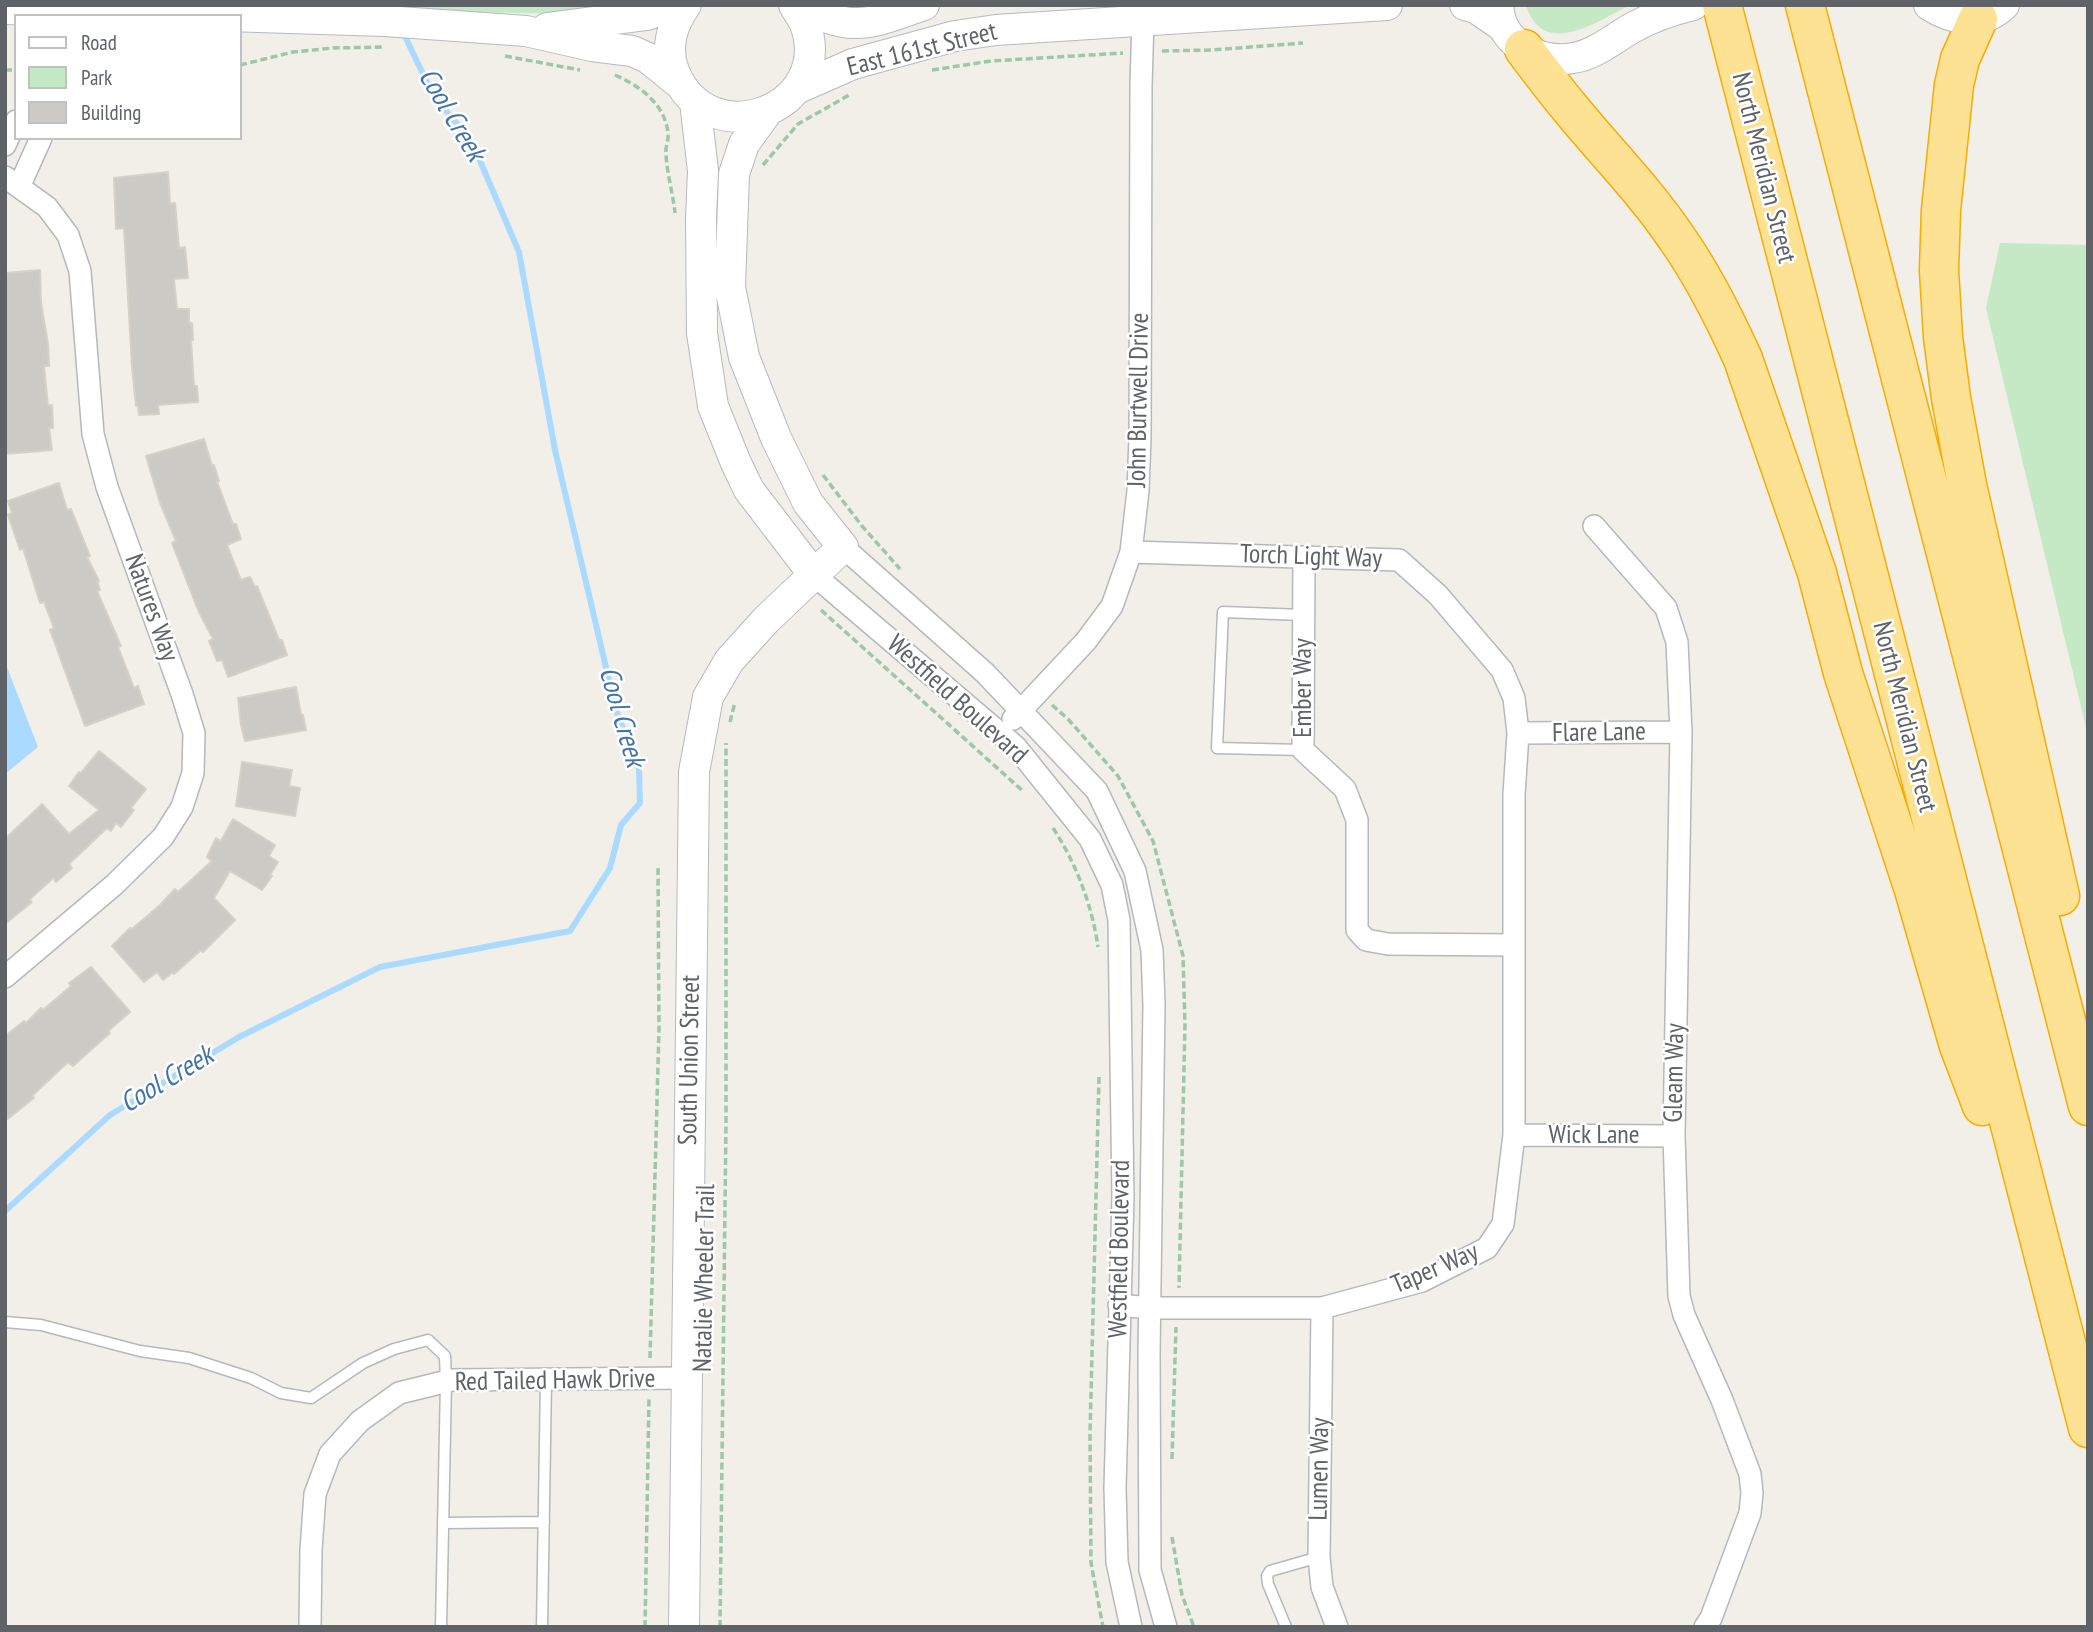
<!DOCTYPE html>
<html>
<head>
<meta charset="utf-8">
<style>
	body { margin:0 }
	#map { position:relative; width:2093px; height:1632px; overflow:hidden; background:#f1efe8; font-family:"PT Sans Narrow",sans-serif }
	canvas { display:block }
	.frame { position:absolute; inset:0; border:7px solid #5f6368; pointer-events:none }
	.legend { position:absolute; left:14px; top:14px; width:228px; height:126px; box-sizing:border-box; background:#fff; border:2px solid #bfc1c3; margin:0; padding:9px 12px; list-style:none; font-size:21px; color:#5f6368 }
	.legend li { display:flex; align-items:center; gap:14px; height:35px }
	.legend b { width:35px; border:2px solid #bfc1c3 }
</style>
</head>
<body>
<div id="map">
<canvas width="2093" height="1632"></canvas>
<div class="frame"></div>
<ul class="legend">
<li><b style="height:9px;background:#fff"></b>Road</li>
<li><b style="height:19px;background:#c5e8c5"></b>Park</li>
<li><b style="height:19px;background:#cccac5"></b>Building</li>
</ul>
</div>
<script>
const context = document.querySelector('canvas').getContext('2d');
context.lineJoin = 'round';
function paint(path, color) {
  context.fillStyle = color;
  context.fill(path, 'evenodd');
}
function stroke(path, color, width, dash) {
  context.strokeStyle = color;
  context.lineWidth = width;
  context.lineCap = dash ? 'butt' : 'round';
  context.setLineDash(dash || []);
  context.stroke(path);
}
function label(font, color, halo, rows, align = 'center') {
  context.font = font + ' "PT Sans Narrow",sans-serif';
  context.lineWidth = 5;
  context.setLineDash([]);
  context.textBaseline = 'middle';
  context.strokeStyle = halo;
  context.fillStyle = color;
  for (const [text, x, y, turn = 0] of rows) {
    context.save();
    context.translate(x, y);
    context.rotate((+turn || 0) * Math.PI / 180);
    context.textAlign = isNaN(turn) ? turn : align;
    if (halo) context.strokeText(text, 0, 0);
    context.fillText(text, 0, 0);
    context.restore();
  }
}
paint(new Path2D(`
	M409,5H651L577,14L410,11Z
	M1526,5H1630C1598,21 1543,60 1526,5Z
	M2000,243L2088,245V736L1986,308Z`), '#c5e8c5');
paint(new Path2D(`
	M5,662L38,747L5,774Z`), '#aadaff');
stroke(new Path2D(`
	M5,1211L110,1115L239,1037L380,967L570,931L610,868L621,825L640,803L639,769L616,710L555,450L519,252L472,142L433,95L403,32`), '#aadaff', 6);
const building = new Path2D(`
	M168,172L170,204L175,203L179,248L185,247L188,278L174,279L177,309H189V323H192L193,340H191L194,386H197L198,402L158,405L159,414L139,415L138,406H136L132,367L124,228L116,229L114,178Z
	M40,270L41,303L48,344L49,366H44L48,406L52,405L53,428H49L52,450L5,454V273Z
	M204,439L212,466L214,465L219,481L217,482L233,524H236L241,539L227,545L241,580L250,577L255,587L257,586L279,640H282L287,655L228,677L222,660L217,661L209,641L213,639L198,610L172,543L176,541L160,503L146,456Z
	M59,483L67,510L71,509L90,556L87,557L99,581H97L100,590L97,591L121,646L118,647L134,688L138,686L144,704L85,726L50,630L54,628L44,602L40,603L23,548L20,550L8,515L12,513L8,501Z
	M296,687L301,715H303L306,730L245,741L241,725L238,698Z
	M99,751L146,789L131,808L134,810L121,827L116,823L111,831L107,828L69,864L72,868L56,882L53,878L29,900L32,902L5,924V839L42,804L69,834L99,810L69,786L79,772L81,773Z
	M242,762L292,770L289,786L300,788L295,816L236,806Z
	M233,819L275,845L269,856L278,862L270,875L272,876L262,890L230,871L214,898L235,920L203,952L201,950L174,974L173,972L163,980L157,972L144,982L112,946L130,928L132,929L160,905L175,889L178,892L212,861L207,857L216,838L221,841Z
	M91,967L130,1012L108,1031L110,1033L83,1057L73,1066L68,1062L32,1096L34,1098L5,1121V1036L24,1021L26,1023L41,1008L43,1010L71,986L69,983Z`);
paint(building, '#cccac5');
stroke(building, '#d6d1c6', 2);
const lane = new Path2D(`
	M1303,750L1217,748L1223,612L1303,615
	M5,1322L41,1325L140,1351L189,1358L251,1378L281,1393L311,1398L363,1363L394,1349L428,1340L445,1356L446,1382L441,1627
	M443,1523L544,1522
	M542,1627L546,1380
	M1286,1627L1268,1584L1267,1576L1270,1571L1319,1557`);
const street = new Path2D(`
	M5,145L16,121
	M5,177L47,207L68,235L80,271L93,434L107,487L182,694L194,733L193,773L182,807L163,837L114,885L5,977
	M19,187L41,138
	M1594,526L1666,608L1677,642L1681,732L1674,1136L1679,1296L1684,1315L1722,1400L1750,1474L1752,1493L1750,1513L1711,1618L1705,1627
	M843,547L985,673L1097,791L1135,871L1152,950L1154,1005L1149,1353L1150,1570L1166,1627
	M1304,557L1303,750L1345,789L1357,820V930L1366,940L1388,944L1514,945
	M814,575L1016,747L1090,839L1112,885L1119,920L1123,1198L1115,1488L1117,1562L1131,1627
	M1013,719L1086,641L1112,606L1131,552L1138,491L1140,437L1141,85L1143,20
	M1518,733L1681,732
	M1514,1135L1674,1136
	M1119,1305L1150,1308H1322L1422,1281L1487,1248L1503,1224L1514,1135V795L1518,733L1514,698L1502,670L1438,595L1399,560L1131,552
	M1322,1308L1319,1557L1322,1587L1337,1627
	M310,1627L311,1550L315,1494L330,1454L360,1421L399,1393L452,1380L686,1378`);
const secondary = new Path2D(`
	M686,5C672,24 665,48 674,71C709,158 836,108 805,24C802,17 797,11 794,5
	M797,5C815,13 835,23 854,23C877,24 902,12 924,5
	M1465,5L1476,8L1502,26
	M1498,5C1499,12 1500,20 1503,26C1515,51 1547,63 1573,58C1596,55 1616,36 1636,26C1654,16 1673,10 1693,5
	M1929,5C1952,20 1983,26 2004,5
	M5,9L385,21L526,31L592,46L632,51L648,58L680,84
	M547,28L647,15L673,5
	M796,89L853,64L955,36L996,30L1387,5
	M695,102L703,171L701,218L702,333L713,406L736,463L749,490L814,575
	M684,1627L694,772L708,697L729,661L766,620L843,547L808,503L776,438L744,357L730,287L734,174L744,144L767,112`);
const highway = new Path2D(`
	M1722,5L2088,1428
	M1805,5L2088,1106
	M1978,19L1960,59L1954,85L1941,210L1939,270L1943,337L1951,398L1967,485L2060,896
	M1524,49C1539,69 1554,89 1570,108C1605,151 1645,191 1676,237C1703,275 1724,317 1743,359L1817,573L1843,673L1914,890L1959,1046L1982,1106`);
stroke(lane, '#b5b8bc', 13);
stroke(street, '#b5b8bc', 24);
stroke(secondary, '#b6babf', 32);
stroke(highway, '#f9ab00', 41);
stroke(new Path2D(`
	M1162,51L1212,50L1303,43
	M505,56L580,70
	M240,65L293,52L333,48L383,47
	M5,70H16
	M932,70L991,61L1123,53
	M615,75C640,86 665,104 668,133C669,140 665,147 666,154C667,174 673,194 675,213
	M763,165L798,124L851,94
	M823,475L862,526L900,569
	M821,610L1024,792
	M1052,705L1068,719L1118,776L1153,841L1183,956L1185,1025L1179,1288
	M730,722L735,702
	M1053,828C1076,863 1092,905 1098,947
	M1099,1077L1090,1434L1091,1563L1103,1627
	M650,1358L659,1029L658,866
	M1172,1459L1176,1327
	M1172,1537L1182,1595L1194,1627
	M645,1627L649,1397
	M720,1627L726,1123V743`), '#9cc7a9', 3.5, [7, 3.5]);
stroke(lane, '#fff', 10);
stroke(street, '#fff', 21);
stroke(secondary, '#fff', 30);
stroke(highway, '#fde293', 38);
label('26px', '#5f6368', '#fff', [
	["East 161st Street",922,50,-14],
	["North Meridian Street",1763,168,76],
	["John Burtwell Drive",1139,400,-89],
	["Torch Light Way",1311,557,2],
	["Natures Way",151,608,70],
	["Ember Way",1304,688,-90],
	["Westfield Boulevard",957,700,42],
	["North Meridian Street",1904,717,76],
	["Flare Lane",1599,733,-1],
	["South Union Street",690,1060,-89],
	["Gleam Way",1675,1073,-89],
	["Wick Lane",1594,1136],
	["Westfield Boulevard",1120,1249,-89],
	["Taper Way",1435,1269,-23],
	["Natalie Wheeler Trail",705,1278,-89],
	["Red Tailed Hawk Drive",555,1381,-1],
	["Lumen Way",1320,1469,-89]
]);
label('italic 28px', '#4174aa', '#fff', [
	["Cool Creek",451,115,59],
	["Cool Creek",621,717,74],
	["Cool Creek",167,1080,-31]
]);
</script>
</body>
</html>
